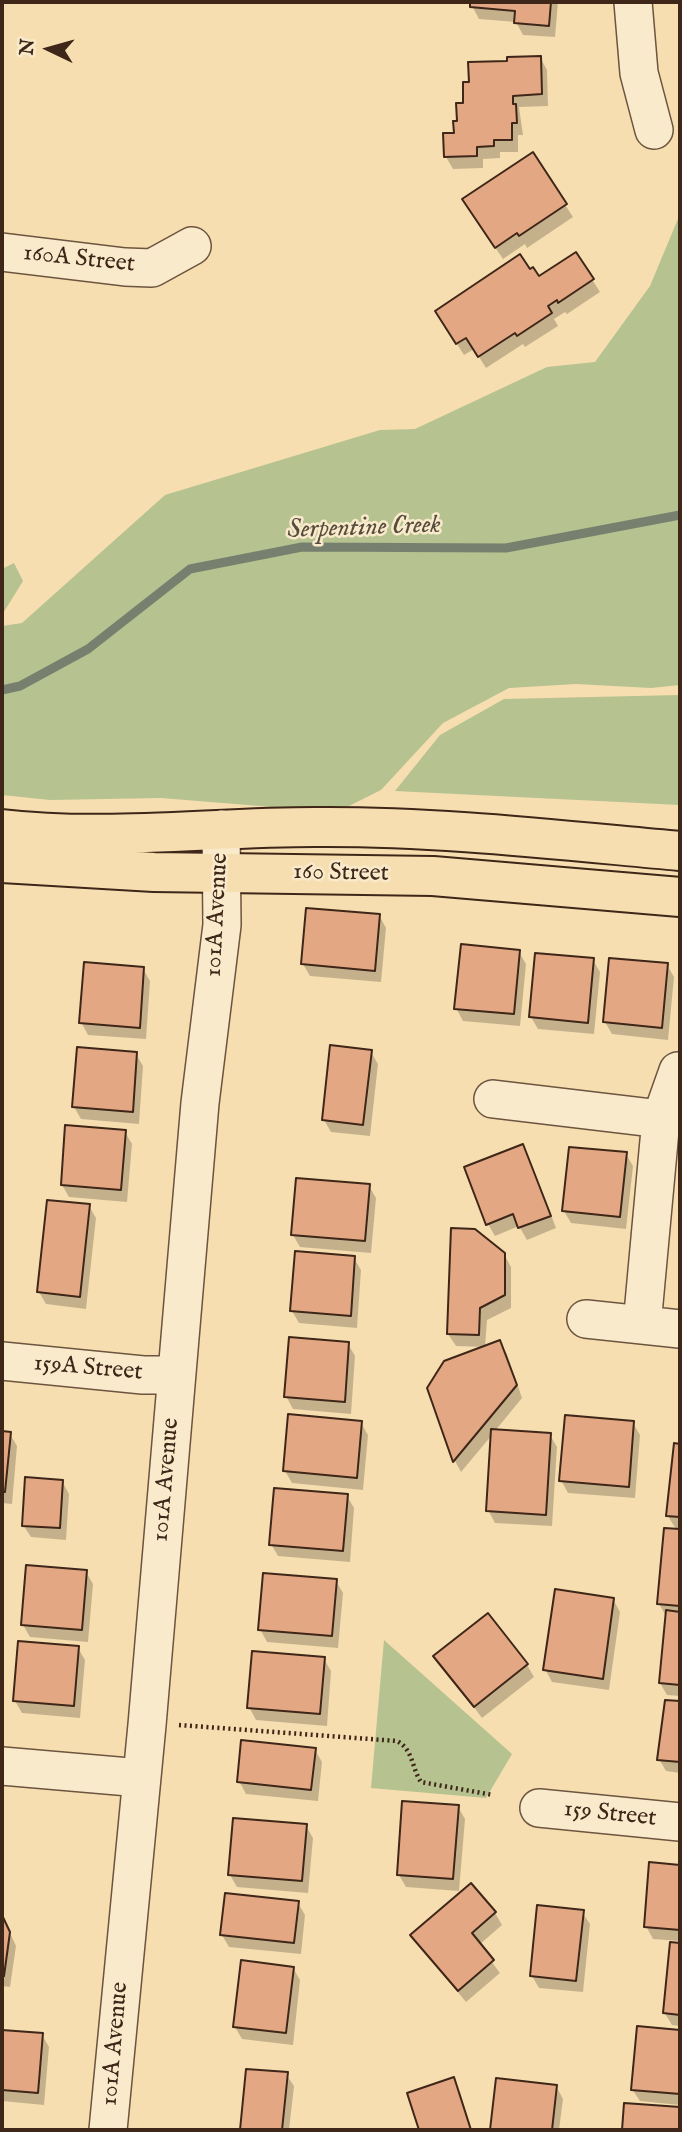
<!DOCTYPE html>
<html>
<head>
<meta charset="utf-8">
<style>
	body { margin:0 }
	#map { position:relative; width:682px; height:2132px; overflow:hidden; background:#f6deb0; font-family:"IM FELL English",serif }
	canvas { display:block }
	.frame { position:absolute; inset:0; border:4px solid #3e2618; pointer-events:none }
	.north { position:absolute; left:14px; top:14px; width:70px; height:70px; -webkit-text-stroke:5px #f9eacc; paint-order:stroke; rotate:275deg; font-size:19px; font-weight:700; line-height:28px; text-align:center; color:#3e2618 }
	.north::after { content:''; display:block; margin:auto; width:24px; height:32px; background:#3e2618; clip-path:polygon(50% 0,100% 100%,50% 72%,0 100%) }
</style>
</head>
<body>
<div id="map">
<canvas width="682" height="2132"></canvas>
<div class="frame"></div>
<div class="north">N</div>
</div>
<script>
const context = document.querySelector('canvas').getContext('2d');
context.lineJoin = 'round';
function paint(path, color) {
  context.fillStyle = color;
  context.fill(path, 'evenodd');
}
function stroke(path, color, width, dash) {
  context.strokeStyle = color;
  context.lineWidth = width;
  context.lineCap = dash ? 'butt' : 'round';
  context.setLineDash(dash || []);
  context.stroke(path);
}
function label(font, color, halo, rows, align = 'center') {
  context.font = font + ' "IM FELL English",serif';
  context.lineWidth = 5;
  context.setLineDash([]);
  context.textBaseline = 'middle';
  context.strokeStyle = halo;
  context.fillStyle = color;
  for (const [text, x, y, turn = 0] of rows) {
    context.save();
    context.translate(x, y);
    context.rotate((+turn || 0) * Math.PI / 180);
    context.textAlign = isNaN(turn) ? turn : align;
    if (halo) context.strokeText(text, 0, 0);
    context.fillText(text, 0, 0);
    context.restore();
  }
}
paint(new Path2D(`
	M680,214V685L651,688L576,684L509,688L443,723L381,790L349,806L297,809L161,798L50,800L2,795V626L22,623L165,495L380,430L415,429L547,367L595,362L650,286Z
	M14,563L23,581L2,615V569Z
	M680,695V805L395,791L440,735L504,699Z
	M384,1640L512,1754L486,1798L371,1788Z`), '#b6c290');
paint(new Path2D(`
	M472,2H558L555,37L523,35L516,22L479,19L472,6Z
	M540,57L547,70L548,106L519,107L523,135H518V152H500V158L483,159V168L453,169L446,157L456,135L471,83L509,62Z
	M532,154L573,217L527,248L525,244L503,259L471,212Z
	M576,254L600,292L567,314L565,312L554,319L558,326L525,347L523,344L486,368L474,349L464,355L444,324L530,272L539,279Z
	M379,915L386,928L381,982L310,976L303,964Z
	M519,952L526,964L520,1026L463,1021L456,1008Z
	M593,960L600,972L594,1034L538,1029L531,1017Z
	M667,965L674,977L668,1040L612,1034L605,1022Z
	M143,969L150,981L146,1039L88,1035L81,1022Z
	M371,1052L378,1064L370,1136L331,1132L324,1120Z
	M136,1054L143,1066L139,1124L81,1119L74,1107Z
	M125,1132L132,1144L127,1202L69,1197L62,1185Z
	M522,1146L529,1158L556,1228L527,1240L519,1226L495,1236L488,1224Z
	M626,1154L633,1166L626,1229L571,1223L564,1211Z
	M369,1186L376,1198L371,1253L300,1247L293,1235Z
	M89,1206L96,1218L86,1309L46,1304L39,1292Z
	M504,1254L511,1267V1308L487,1320L485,1347L456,1346L448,1334Z
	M354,1258L361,1270L357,1328L299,1323L292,1311Z
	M500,1342L507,1354L522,1398L495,1431L550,1435L557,1447L552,1526L495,1523L488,1510L492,1435L461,1472L455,1461L429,1388Z
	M348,1344L355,1356L351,1414L293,1409L286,1396Z
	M361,1423L368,1435L363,1490L292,1483L285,1471Z
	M633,1423L640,1435L635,1498L568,1493L561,1480Z
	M2,1433L10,1434L17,1446L12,1504L2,1503Z
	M676,1445L680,1446V1696L667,1695L660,1683L666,1616L659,1604L677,1531L668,1516Z
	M62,1481L69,1494L66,1540L31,1537L23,1525Z
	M347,1496L354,1508L350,1562L278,1556L271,1544Z
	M86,1572L93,1584L88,1642L30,1637L23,1625Z
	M336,1581L343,1593L338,1648L267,1642L260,1629Z
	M613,1599L620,1612L609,1690L552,1682L545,1669Z
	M78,1648L85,1660L80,1718L22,1713L15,1701Z
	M436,1656L527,1665L534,1677L482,1718Z
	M324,1659L331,1671L327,1726L256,1720L249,1707Z
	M666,1701L680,1703V1773L666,1771L659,1759Z
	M315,1750L322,1762L318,1801L246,1794L239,1781Z
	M458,1807L465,1819L459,1891L406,1887L399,1875Z
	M306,1826L313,1838L308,1893L237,1887L230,1875Z
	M651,1864L680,1866V1941L653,1939L646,1926Z
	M298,1903L305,1915L301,1954L229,1947L222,1935Z
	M582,1912L590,1924L583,1992L539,1988L532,1976Z
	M495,1913L502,1925L479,1945L500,1973L466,2002L420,1947L413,1935Z
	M2,1916L16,1946L10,1987L2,1986Z
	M672,1944L680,1945V2026L672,2025L664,2012Z
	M293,1968L300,1980L293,2045L242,2039L235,2027Z
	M638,2028L680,2032V2105L640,2101L632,2089Z
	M2,2032L42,2035L49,2047L44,2105L2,2101Z
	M248,2070L286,2074L294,2086L289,2130H242Z
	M453,2079L460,2092L472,2130H421L409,2094Z
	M498,2080L556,2086L563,2099L559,2130H492Z`), '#0003');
stroke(new Path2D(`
	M2,690L20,686L88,649L190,569L302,547L506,548L680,515`), '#77806e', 9);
const building = new Path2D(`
	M470,2H551L549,26L514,23L515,11L470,7Z
	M541,56L542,94L513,96V104H516L517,123H512V140H494V146L477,147V156L444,157L443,133H454L453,121H457L456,103H463V82H469L468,62L507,61V57Z
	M533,152L567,204L519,236L517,233L495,248L462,199Z
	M576,252L594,279L558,303L557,300L548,306L552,313L517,336L515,333L478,357L466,338L456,344L435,311L520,254L530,269L533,267L539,276Z
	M306,908L380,914L375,971L301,964Z
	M461,944L520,950L514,1014L454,1009Z
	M535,953L594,958L588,1023L529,1017Z
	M609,958L668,963L662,1028L603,1022Z
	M84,962L144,967L140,1028L79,1023Z
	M330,1045L372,1050L363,1125L322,1120Z
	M77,1047L137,1052L133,1112L72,1107Z
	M65,1125L126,1130L121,1190L61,1185Z
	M523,1144L551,1216L518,1228L513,1214L486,1225L464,1167Z
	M569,1147L627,1152L620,1217L562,1211Z
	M296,1178L370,1184L365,1241L291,1235Z
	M47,1200L90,1204L80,1297L37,1292Z
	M451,1228L475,1229L505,1253V1295L480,1308L479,1335L447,1334Z
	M295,1251L355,1256L351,1316L290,1311Z
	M289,1337L349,1342L345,1402L284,1397Z
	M500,1340L517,1385L453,1462L427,1388L444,1361Z
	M288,1414L362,1421L357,1478L283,1471Z
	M565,1415L634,1421L629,1487L559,1481Z
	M491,1429L551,1433L546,1515L486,1511Z
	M2,1431L11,1432L5,1492H2Z
	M674,1443L680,1444V1517L666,1516Z
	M25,1477L63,1480L60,1528L22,1526Z
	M274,1488L348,1494L343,1551L269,1545Z
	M664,1528L680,1529V1606L657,1604Z
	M26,1565L87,1570L82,1630L21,1625Z
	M263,1573L337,1579L332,1636L258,1630Z
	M555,1589L614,1598L603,1679L543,1670Z
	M666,1610L680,1612V1685L659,1683Z
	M488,1613L528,1664L474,1707L433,1656Z
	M18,1641L79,1646L74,1706L13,1701Z
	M252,1651L325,1657L320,1714L247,1708Z
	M665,1700L680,1701V1762L657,1760Z
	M241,1740L316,1748L311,1790L237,1782Z
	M402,1801L459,1805L453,1879L397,1875Z
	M233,1818L307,1824L302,1881L228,1875Z
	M649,1862L680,1865V1930L644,1927Z
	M471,1883L496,1912L472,1933L494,1960L458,1991L410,1935Z
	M225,1893L299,1901L294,1943L220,1935Z
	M537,1905L584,1910L576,1981L530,1976Z
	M2,1915L10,1932L4,1976L2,1975Z
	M670,1942L680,1943V2015L663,2013Z
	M241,1960L294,1967L286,2033L233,2027Z
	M637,2026L680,2030V2094L631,2090Z
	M2,2030L43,2033L38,2093L2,2090Z
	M246,2069L288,2072L282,2130H240Z
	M454,2077L471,2130H419L407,2093Z
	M496,2078L557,2085L552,2130H490Z
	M624,2103L680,2107V2130H622Z`);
paint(building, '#e3a883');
stroke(building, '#3e2618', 2);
const minor = new Path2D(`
	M633,2L639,73L654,130
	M2,252L125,267L152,268L192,246
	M493,1099L661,1119L642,1325
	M661,1119L678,1071
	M586,1319L680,1329
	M2,1361L143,1375H175
	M2,1766L141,1778
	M539,1808L680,1822
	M108,2130L147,1725L200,1103L222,925L221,829`);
const major = new Path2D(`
	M2,829C105,841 211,827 315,827C437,826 558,840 680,851
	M2,863L154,872L433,876L680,897`);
stroke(minor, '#6c543e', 40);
stroke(major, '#3e2618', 42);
stroke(new Path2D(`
	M179,1725L397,1741C413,1749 412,1769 421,1782L493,1795`), '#3e2618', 4.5, [2, 3.5]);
stroke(minor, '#f9eacc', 37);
stroke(major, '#f6deb0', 38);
label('24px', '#3e2618', '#f9eacc', [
	["160A Street",79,260,6],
	["160 Street",341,874,1],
	["101A Avenue",218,915,-87],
	["159A Street",88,1369,5],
	["101A Avenue",167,1480,-85],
	["159 Street",610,1815,6],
	["101A Avenue",116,2044,-85]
]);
label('italic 26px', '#564c3c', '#f9eacc', [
	["Serpentine Creek",364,529,-2]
]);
</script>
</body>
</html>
